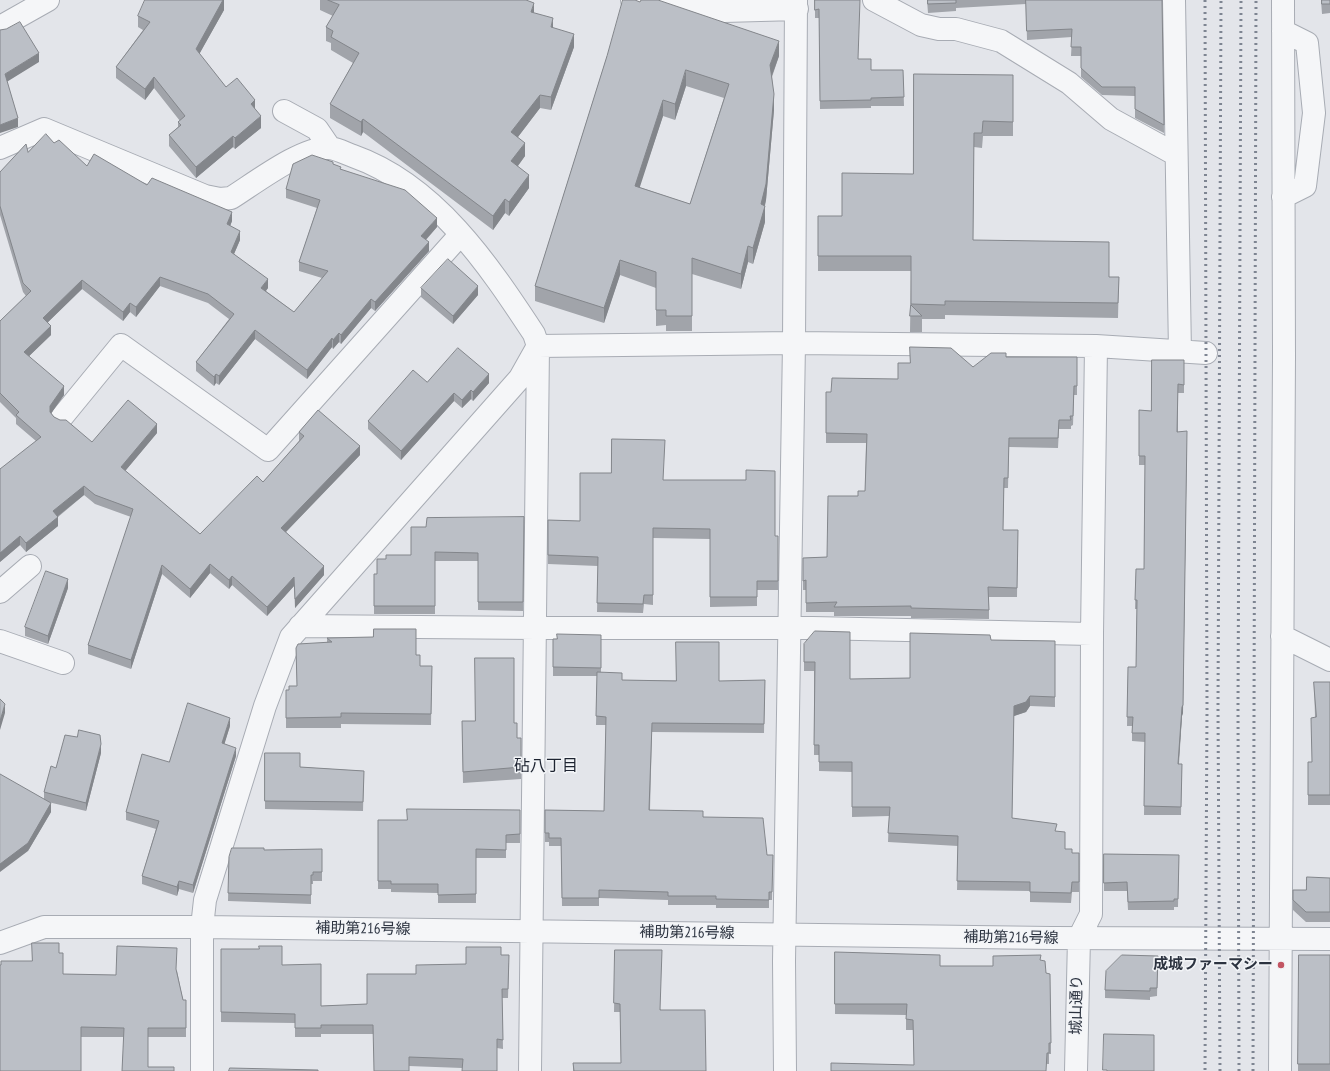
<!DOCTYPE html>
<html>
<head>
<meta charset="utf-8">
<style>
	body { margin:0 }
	canvas { display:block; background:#e3e5ea }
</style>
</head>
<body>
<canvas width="1330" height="1071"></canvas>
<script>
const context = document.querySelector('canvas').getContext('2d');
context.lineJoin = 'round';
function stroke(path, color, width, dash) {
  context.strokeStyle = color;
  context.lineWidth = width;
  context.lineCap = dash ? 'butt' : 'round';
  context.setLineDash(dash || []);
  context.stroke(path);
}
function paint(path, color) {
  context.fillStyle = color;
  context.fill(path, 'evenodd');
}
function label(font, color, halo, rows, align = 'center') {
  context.font = font + ' "PT Sans Narrow","Noto Sans JP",sans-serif';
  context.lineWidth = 3;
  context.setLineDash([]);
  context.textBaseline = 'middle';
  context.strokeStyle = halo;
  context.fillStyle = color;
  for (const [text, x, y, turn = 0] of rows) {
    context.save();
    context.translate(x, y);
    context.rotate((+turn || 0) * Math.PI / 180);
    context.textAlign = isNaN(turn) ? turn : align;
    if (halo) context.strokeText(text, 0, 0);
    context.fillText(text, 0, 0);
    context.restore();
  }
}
const minor = new Path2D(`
	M632,0L724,11L797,9
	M874,0L921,25L939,29H956L1001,41L1069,83L1111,119L1175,154
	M1174,0L1180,352
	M0,27L48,0
	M1283,31L1307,43L1314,113L1305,186L1283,197
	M284,111L317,129L330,148
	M0,148L44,129L205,196L220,199L231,198C255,183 303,146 330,148C338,149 347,154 353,156C435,185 488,264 534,334L538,346L530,1071
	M62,417L121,345L268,450L460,235
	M0,592L30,566
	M300,626L536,628H813L1092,634
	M1282,636L1330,660
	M0,641L63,663
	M0,943L44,927H202L1051,938L1330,939
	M202,1071V927L205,900L265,706L291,637L520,378L538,346L794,343L1096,346L1206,353
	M785,1071L784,961L794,343L796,0
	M1076,1071L1079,938L1091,914L1092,634L1096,346
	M1280,1071L1284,356L1283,0`);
stroke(minor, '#a8acb4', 24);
stroke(minor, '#f5f6f8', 22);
stroke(new Path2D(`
	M1205,0L1207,709L1205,1071
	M1220,1071L1218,708L1221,0
	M1239,1071L1238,708L1241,0
	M1253,1071L1256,0`), '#7e8592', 3, [2, 4]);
paint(new Path2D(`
	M224,0V10L199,54L226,87L255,109L261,128L235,149L233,147L196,178L169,146V135L178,127V122L180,121L154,88L145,100L116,78V67L143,30L138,27V16Z
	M320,0H526L534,13L553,28L574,47L551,110L540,108L518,137L525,156L518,166L529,188L509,216L505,213L493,230L363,132L361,136L330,118V104L353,63L331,50V43L326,41V27L333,16L320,10Z
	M815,0L858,59L871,70H903L904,106H871V108L820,109L819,18H815Z
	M927,0H1162L1164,133L1135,118V96L1102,95L1081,77V56H1071L1072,37L1027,40L1026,4L956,8V11L928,13Z
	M1321,0H1330V13L1322,14Z
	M607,56H779L772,77L774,110L766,200L765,206V222L753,264L748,262L741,289L692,274V331H666V325L656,326V288L620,275L604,323L535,301V286ZM686,86L724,98L690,204L639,187L663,116L675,120Z
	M1013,75V136H983L982,148L974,147L973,240L1109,277H1119L1118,318L945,315V319H922V332H910L911,271H818V216H842L913,174Z
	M54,143L87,166L147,185L232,221L230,226L240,240L234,254L268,288L266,291L294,312L322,278L299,271V262L317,208L286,198V189L333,164L341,169L437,227L426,240L429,251L375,311L371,308L341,344L339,342L333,349L332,347L307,379L255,339L219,385L216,383L214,386L196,371V362L229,319L208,303L160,286L136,317L130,312L123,321L82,289L48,322L51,335L29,356L64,395L51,413L54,417L92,442L157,433L125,471L200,534L263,482L299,441V432L360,455L286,532L324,575L295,608L294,586L267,616L232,585L229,589L210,573L190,598L162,574L131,669L88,654V645L131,517L95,504L84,495L58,517V526L26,552L20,545L0,562L36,441L16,424V418L0,402V321L26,296L23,292L0,215V172L28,152Z
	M421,288L478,295L453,324L421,297Z
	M1006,357H1077V395H1074L1073,425L1071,426V429H1059L1058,448L1009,447L1008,488H1004L1003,530H1018L1017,597H989V619L911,618V616H834V612H806V590H803V558L827,557L858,496L865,491L866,443H826V392H831L898,379L973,367Z
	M1184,360V393H1178V432L1183,713L1182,716L1179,764H1182L1181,815H1144L1145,742L1132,741V726H1127L1128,667H1136L1137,609H1135L1136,569H1144L1145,465H1139V410L1151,411Z
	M427,382L489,383L473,401L471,399L462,408L454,401L401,460L368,429V421Z
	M664,480L775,536H778V590H757V606L710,607V539L653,538V605L644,604L643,613L597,612L598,566L548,564V520L580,521Z
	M524,517L523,611L478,610V561H435V614H374V574H377L386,559V555H411L426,527Z
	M68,588L48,644L25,636V627Z
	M601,635V672L622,680L719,681L765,680L764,733L652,732L650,810L703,817L767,855H773L772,900H769V908H716V905H668V900L599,898V906H562L561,846H549V842H545V810L604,811L606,725H596L597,676H553V639Z
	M327,638L416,655L420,666H432L431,725L341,724V728H286V690H289L297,686L296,648L327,642Z
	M991,640L1055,641V707L1030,706L1026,712L1014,716L1012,818L1057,832L1065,849L1072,853H1079V892H1072L1071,903L1030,902V891L957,890L958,846L888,842L889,816L852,817V772L819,771V755H814V671H804V644L850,679L910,678Z
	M1314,682H1330V805H1308V762H1312L1315,717Z
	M462,721L514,723L517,738H521V779L463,783Z
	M230,726L224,744L236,756L193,893L179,889L177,896L142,884V876L156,829L126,820V812L169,762Z
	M101,753L86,811L48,802L51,812L28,851L44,800V792L56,768Z
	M265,753L300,767L364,771L363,811L265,809Z
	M520,810V843H506V858H476V903H438V893L391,892V889H378V820H407Z
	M322,849V881H313V884H311V904L228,901L229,857L264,850Z
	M1104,854L1179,855L1178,907H1174V910H1128L1127,891H1104Z
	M1330,878V922H1306L1293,910V890H1306Z
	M221,949L282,965L321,1006L367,1004L416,974L466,964L501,955L509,964L508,998H502L503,1049L497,1048L462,1068L409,1066L373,1034H321V1037H295V1023L221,1022Z
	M615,950L661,1010L706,1071H573V1063H621L620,1012H614Z
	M835,952L940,966H993L1040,960L1046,973L1051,1043V1054H1049V1064L914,1065L913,1030H906V1015L835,1014Z
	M59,953L63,974L116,975L177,971L183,1000H186V1037H148L122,1071L124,1037H81L32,961Z
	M1299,955H1330V1071H1298Z
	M1158,956L1157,996L1150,997V1000L1105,998V990Z`), '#a1a4aa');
paint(new Path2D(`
	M223,0H224V10L196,60V49Z
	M534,3V16L531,12Z
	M553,18V31L551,27Z
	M574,34V47L551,110V97Z
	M779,41V56L770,81V65Z
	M39,53V62L5,83V74Z
	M686,70V86L675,120V104Z
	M154,77V88L145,100V89Z
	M774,94V110L766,200L763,212L765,206V222L753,264V248L761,204Z
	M540,95V108L511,146V132Z
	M255,100V111L251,104Z
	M663,100V116L635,202V186Z
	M261,116V128L235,149V138Z
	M18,118V127L0,133V125Z
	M363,119V132L361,136V122Z
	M233,136V147L196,178V167Z
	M525,143V156L511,175V161Z
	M529,175V188L509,216V202Z
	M505,199V213L493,230V216Z
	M232,212V221L227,234V224Z
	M437,218V227L421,245V236Z
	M240,231V240L231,261V252Z
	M429,242V251L375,311V302Z
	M748,246V262L741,289V274Z
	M620,260V275L604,323V308Z
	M160,277V286L136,317V307Z
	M268,279V288L261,297V288Z
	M82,280V289L43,327V318Z
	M478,286V295L453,324V316Z
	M371,299V308L341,344V335Z
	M130,303V312L123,321V312Z
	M51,326V335L24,361V352Z
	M255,330V339L219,385V376Z
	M339,333V342L333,349V340Z
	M332,338V347L307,379V370Z
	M216,374V383L214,386V377Z
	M489,374V383L473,401V392Z
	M64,386V395L50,415V406Z
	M471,390V399L462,408V400Z
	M454,393V401L401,460V451Z
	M157,424V433L121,476V467Z
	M1187,431L1183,713L1182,716L1178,772Z
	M360,446V455L281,537V528Z
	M84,486V495L53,520V511Z
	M58,517V526L26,552V543Z
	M20,536V545L0,562V553Z
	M210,564V573L190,598V589Z
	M162,565V574L131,669V660Z
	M324,566V575L295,608V599Z
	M232,576V585L229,589V580Z
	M294,577V586L267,616V607Z
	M68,579V588L48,644V636Z
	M1030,696V706L1026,712L1014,716V706Z
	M5,704V713L0,730V721Z
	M230,718V726L222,752V743Z
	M101,744V753L86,811V803Z
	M236,748V756L193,893V885Z
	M51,803V812L28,851L0,872V864Z
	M179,881V889L177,896V887Z`), '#83868b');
const building = new Path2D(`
	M145,0H223L196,49L226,87L237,78L255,100L251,104L261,116L235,138L233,136L196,167L169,135L181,125L178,122L185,116L154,77L145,89L116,67L150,22L138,16Z
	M328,0H526L534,3L531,12L553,18L551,27L574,34L551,97L540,95L511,132L525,143L511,161L529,175L509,202L505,199L493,216L363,119L361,122L330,104L359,53L331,37L333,31L326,27L339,5Z
	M623,0H635L640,2L641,0H658L779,41L770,65L774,94L766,184L761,204L765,206L753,248L748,246L741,274L692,258V316H666V310H656V272L620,260L604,308L535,286L607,56ZM686,70L729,84L690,204L635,186L663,100L675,104Z
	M815,0H860L858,59H871V70H903L904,97L871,98V100L820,101L819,9L815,10Z
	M928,0H956V3L928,4Z
	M1026,0H1162L1164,125L1135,109V87H1102L1081,68V47H1071L1072,29L1027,31Z
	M1322,0H1330V4H1322Z
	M20,22L39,53L5,74L18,118L0,125V30L6,29Z
	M914,74L1013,75V122L983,121L982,133H974L973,240L1109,242V277H1119L1118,303L945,301V305L911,304V256H818V216H842V173L913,174Z
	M46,134L54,143L59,140L87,166L94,154L147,185L152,178L232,212L227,224L240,231L231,252L268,279L261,288L294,312L328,271L299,262L320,200L286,189L293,164L312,155L333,162V164L341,167L340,169L405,190L437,218L421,236L429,242L375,302L371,299L341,335L339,333L333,340L332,338L307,370L255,330L219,376L216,374L214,377L196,362L234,314L208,294L160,277L136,307L130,303L123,312L82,280L43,318L51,326L24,352L64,386L50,406V412L54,417L60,420H66L92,442L128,400L157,424L121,467L200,534L257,476L263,482L304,436L299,432L318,410L360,446L281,528L324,566L295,599L294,577L267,607L232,576L229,580L210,564L190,589L162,565L131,660L88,645L133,509L95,495L84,486L53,511L58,517L26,543L20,536L0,553V469L41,437L16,415L19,412L0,393V321L31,291L23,283L0,206V172L26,144L28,152Z
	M448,259L478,286L453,316L421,288Z
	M911,305L922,316H910Z
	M910,347L951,348L973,367L991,353H1006V357H1077V386H1074L1073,416H1070L1071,420H1059L1058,438H1009L1008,478H1004L1003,530H1018L1017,588L988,587L989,610L911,608V606L834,607L837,602L806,603V580L803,581V558L827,557L828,496H858V491H865L867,434L826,433V392H831L832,378L898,379V363H910Z
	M458,348L489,374L473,392L471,390L462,400L454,393L401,451L368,421L413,370L427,382Z
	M1152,360H1184V385L1178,384L1177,432L1187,431L1183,705L1182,707L1178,764H1182L1181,807L1144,806L1145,733H1132L1133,717H1127L1128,667H1136L1137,600H1135L1136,569H1144L1145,456H1139V410L1151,411Z
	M612,439L665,440L663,480H746V470L775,471V536H778V581H757V597H710V529L653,528V595H644L643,604L597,603L598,557L548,555V520L580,521V473H611Z
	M524,517L523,602H478V553L435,552V606H374V574H377V559H386V555H411V527H426L427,518Z
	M46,571L68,579L48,636L25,627Z
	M374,629H416V655H420V666H432L431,714L341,713V717L286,718V690H289V686H297L296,648L298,644L332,642L327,638L373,637Z
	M815,631L850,632V679L910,678V633L990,635L991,640L1055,641V697L1030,696L1026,702L1014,706L1012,818L1057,824L1055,831L1065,832V849H1072V853H1079V882H1072L1071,893L1030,892V882L957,881L958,836L888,833L890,807H852V762H819V745H814L815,662H804V644Z
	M557,634L601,635V668L553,667V639H557Z
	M676,642H719V681L765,680L764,724L652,723L649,810L703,811V817L763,818L767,855H773L772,892H769V900L716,899V896H668V892L599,890V898H562L561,838H549V833H545V810L604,811L606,717L596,716L597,672L622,673V680L676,681Z
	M475,658H514V723H517V738H521V767L463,772L462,721H475Z
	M1314,682H1330V795H1308V762H1312L1311,718L1316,717Z
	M0,699L5,704L0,721Z
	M188,703L230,718L222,743L236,748L193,885L179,881L177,887L142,876L159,821L126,812L142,754L169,762Z
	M79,730L100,735L101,744L86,803L44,792L51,766L56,768L65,735L77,737Z
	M265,753H300V767L364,771L363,802L265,801Z
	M0,774L51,803L28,843L0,864Z
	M407,809L520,810V834L506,835V850L476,849V894L438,895V884H391V881H378V820H407Z
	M232,848H264V850L322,849V872H313V875H311V895L228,893L229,857Z
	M1104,854L1179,855L1178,899H1174V901L1128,902L1127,882L1104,883Z
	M1307,877L1330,878V912H1306L1293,900V890H1306Z
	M32,943H59V953H63V974L116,975L117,946L177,948L176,969L183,1000H186V1028H148V1067H174V1071H122L124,1028L81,1027V1071H0V965H1V961H32Z
	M259,946H282V965L321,964V1006L367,1004V974H416V965L466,964V947H501V955H509L508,989H502L503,1040L497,1039V1071H462L463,1059L409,1057V1071H374L373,1025H321V1028H295V1014L221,1012V949H259Z
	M615,950H662L660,1010H705L706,1071H574L573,1063H621L620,1004L614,1003Z
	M835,952L940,955V966H993V956L1041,955L1040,960L1045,961L1046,973L1050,974L1051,1043H1049V1053H1047L1046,1071H831V1063L914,1065L913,1020L906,1019L907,1004H835Z
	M1122,955L1158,956L1157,988H1150V991L1105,990L1106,971Z
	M1299,955H1330V1064H1298Z
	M1104,1034L1154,1035V1071H1107V1070H1103Z
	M230,1068L318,1070V1071H229Z`);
paint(building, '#bbbfc6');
stroke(building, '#83868b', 1);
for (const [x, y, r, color] of [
	[1281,965,4,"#c25563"]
]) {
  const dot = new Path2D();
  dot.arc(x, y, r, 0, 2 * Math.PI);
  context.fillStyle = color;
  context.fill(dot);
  stroke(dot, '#f2f4f7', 1.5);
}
label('15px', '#2c3340', '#f2f4f7', [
	["補助第216号線",363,929,1],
	["補助第216号線",687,933,1],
	["補助第216号線",1011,938,1],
	["城山通り",1077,1005,-89]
]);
label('bold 15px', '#2c3340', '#f2f4f7', [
	["成城ファーマシー",1273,965]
], 'right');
label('16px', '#1e2431', '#f2f4f7', [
	["砧八丁目",546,766]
]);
</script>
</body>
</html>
